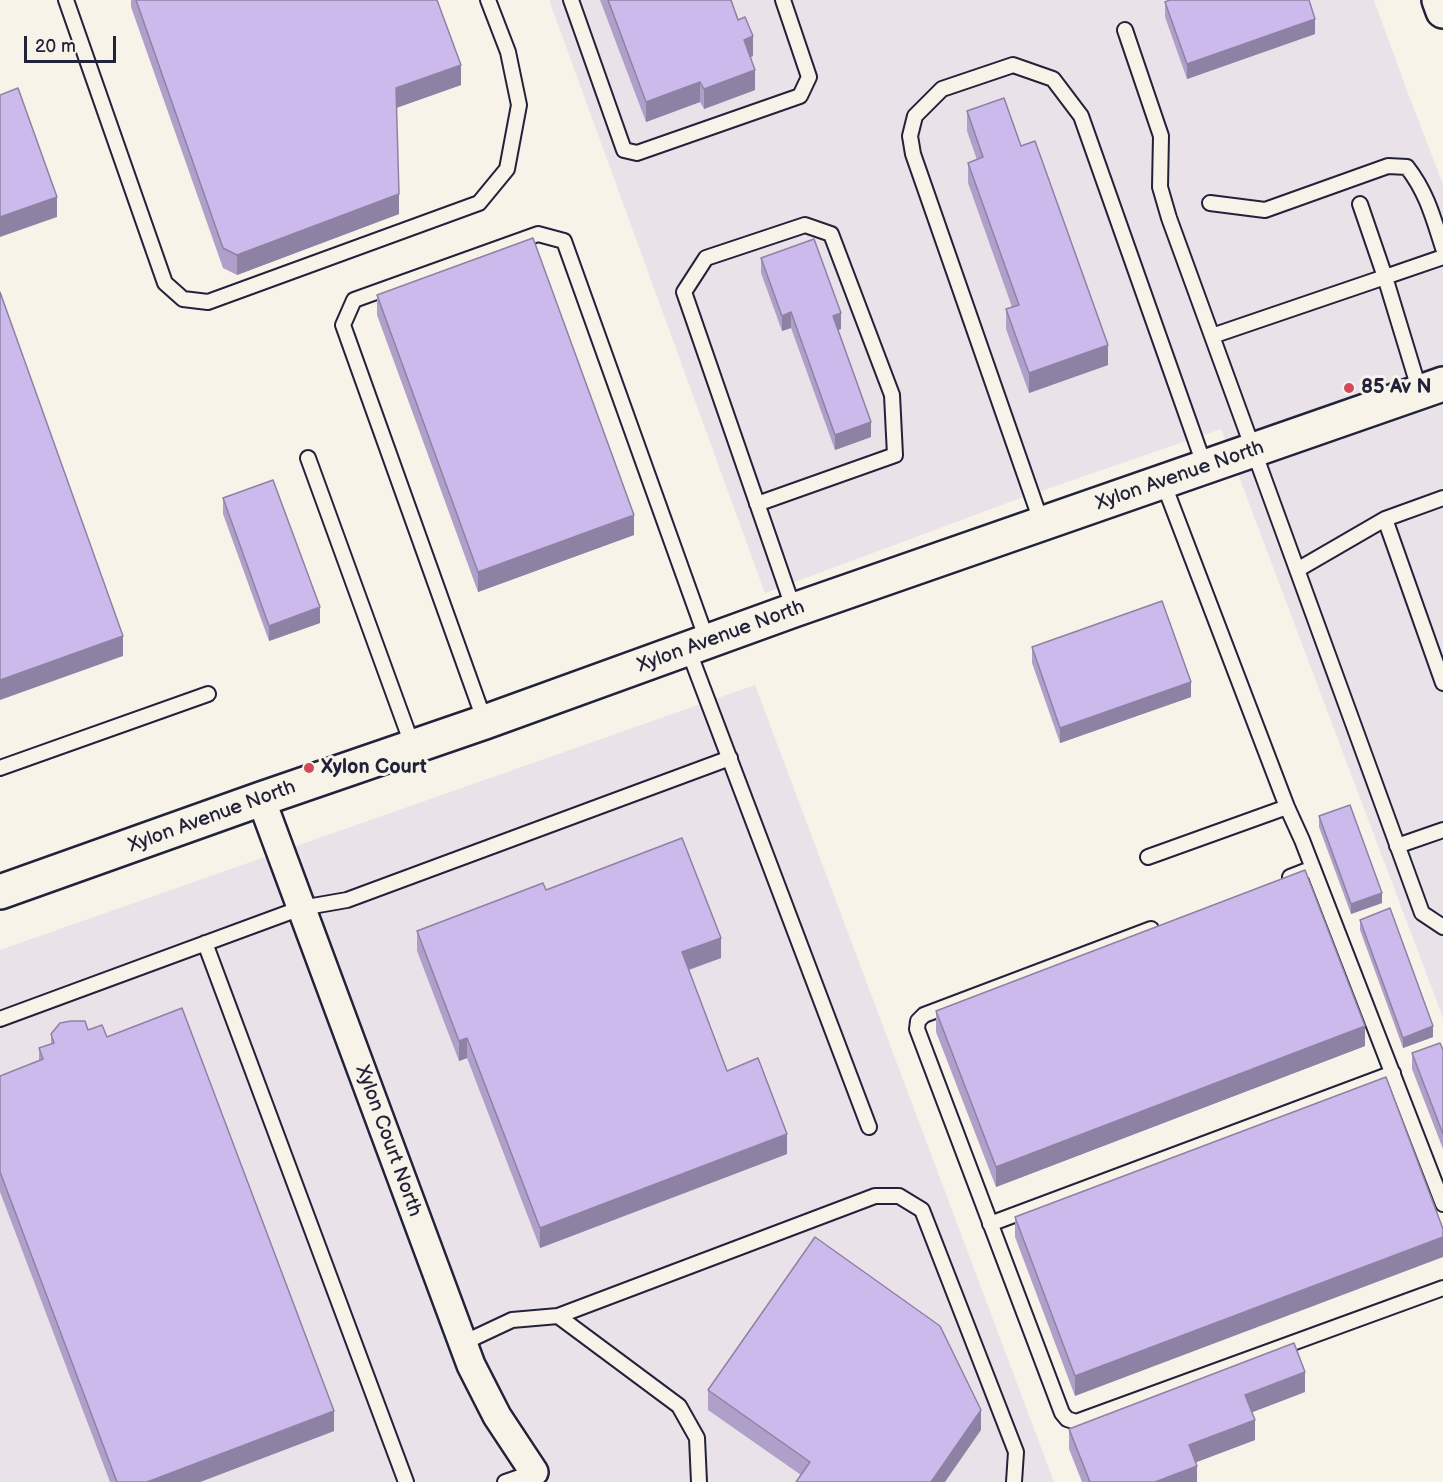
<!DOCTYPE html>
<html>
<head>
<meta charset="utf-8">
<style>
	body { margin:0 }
	#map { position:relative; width:1443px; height:1482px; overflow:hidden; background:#f7f3e8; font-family:"Balsamiq Sans",sans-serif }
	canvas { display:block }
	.scale { position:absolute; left:24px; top:36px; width:92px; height:27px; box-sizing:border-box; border:3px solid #22223b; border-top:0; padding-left:8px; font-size:18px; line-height:21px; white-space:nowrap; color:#22223b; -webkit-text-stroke:4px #f7f3e8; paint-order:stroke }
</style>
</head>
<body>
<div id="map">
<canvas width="1443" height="1482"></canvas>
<div class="scale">20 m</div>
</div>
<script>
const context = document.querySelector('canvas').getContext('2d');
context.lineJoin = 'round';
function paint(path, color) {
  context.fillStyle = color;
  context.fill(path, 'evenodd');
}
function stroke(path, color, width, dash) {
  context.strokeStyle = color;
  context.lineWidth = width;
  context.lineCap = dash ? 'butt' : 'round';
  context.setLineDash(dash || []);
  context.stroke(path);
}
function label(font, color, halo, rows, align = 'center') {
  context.font = font + ' "Balsamiq Sans",sans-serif';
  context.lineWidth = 6;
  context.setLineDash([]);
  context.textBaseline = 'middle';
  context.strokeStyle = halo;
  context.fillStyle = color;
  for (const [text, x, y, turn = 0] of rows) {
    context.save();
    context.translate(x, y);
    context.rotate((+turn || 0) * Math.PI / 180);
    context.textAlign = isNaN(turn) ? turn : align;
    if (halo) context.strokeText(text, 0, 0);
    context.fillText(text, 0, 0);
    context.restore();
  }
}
paint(new Path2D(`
	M549,0H1374L1409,96L1443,184V1018L1221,429L1018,499L765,593Z
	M755,685L1054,1482H0V950Z`), '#eae2e9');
const service = new Path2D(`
	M66,0L165,283L183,299L208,302L479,203L507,169L519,105L508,52L488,0
	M571,0L624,150L637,153L800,96L809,77L783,0
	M1125,30L1161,136L1160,187L1169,218L1422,913L1443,927
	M1210,203L1265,210L1388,166L1407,167C1427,193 1433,217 1443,248
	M1360,204L1385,277L1443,257
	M1212,336L1385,277L1420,392
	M308,458L413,747
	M757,504L895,455L892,395L831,234L805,225L706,258L684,292L794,610
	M1385,519L1443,683
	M1042,524L913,154L910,136L915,116L942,89L1013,65L1053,79L1081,116L1205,467
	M1297,570L1385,519L1443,498
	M688,649L869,1127
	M485,722L343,325L354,300L538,234L564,241L708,643
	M0,768L208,694
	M1287,807L1302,840L1443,1204
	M1397,846L1443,830
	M1148,857L1287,807L1163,482
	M1290,877L1313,868
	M1151,929L924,1015L918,1021L917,1029L1062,1413L1067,1419L1076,1422L1443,1288
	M205,943L406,1482
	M0,1019L301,908L347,900L730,758
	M990,1224L1393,1073
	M558,1316L679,1406L697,1438L699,1482
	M463,1343L512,1320L558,1316L875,1196H899L922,1210L1016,1452L1014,1482
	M505,1482L534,1472L535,1474`);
const minor = new Path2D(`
	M261,799L471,1365L497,1416L534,1472`);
const tertiary = new Path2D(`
	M0,892L261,799L485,722L794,610L1443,384`);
const secondary = new Path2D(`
	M1439,0L1443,11`);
stroke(service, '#22223b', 18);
stroke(minor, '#22223b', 32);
stroke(tertiary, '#22223b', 38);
stroke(secondary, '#22223b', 38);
stroke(service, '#f7f3e8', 14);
stroke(minor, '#f7f3e8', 27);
stroke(tertiary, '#f7f3e8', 33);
stroke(secondary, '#f7f3e8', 33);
paint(new Path2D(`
	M131,0H437L461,85L396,108L399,214L237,275L223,268L131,7Z
	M600,0H731L753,56L751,57L755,90L704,109L700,102L646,122Z
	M1165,2L1315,34L1187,79L1165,17Z
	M967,111L1021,146L1108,365L1029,393L1006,329V309L1012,307L968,183V163L977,160L967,131Z
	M761,258L841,329L838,330L871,437L835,450L791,328L782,331L761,273Z
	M377,295L634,535L478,592L377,315Z
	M223,498L320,623L269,641L223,514Z
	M1032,647L1191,697L1060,743L1032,663Z
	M1319,816L1382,903L1351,914L1319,827Z
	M546,890L721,958L689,970L727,1071L787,1154L540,1248L467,1058L459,1061L417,951V931Z
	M1360,920L1433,1037L1403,1048L1360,930Z
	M936,1011L1365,1046L996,1187L936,1032Z
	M88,1030L107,1037L334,1431L200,1482H110L0,1192V1076L39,1061V1048L51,1044V1034Z
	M1443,1050V1149L1412,1069V1053Z
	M1386,1077L1075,1396L1015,1237V1217Z
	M708,1390L981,1430L801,1475L708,1410Z
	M1305,1392L1252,1412L1255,1440L1196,1462L1197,1482H1082L1069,1449V1429Z`), '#afa0ca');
paint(new Path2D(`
	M1315,19V34L1187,79V64Z
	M753,36V56L744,60V40Z
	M461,65V85L396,108V88Z
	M755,70V90L704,109V89Z
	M700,82V102L646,122V102Z
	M399,194V214L237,275V255Z
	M57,197V217L0,237V217Z
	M791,312V328L782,331V316Z
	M841,313V329L833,332V316Z
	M1108,345V365L1029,393V373Z
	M871,422V437L835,450V435Z
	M634,515V535L478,592V572Z
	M320,607V623L269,641V626Z
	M123,636V656L0,700V680Z
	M1191,682V697L1060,743V728Z
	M1382,893V903L1351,914V904Z
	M721,938V958L682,972V952Z
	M1365,1026V1046L996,1187V1167Z
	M1433,1026V1037L1403,1048V1038Z
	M467,1038V1058L459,1061V1041Z
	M787,1134V1154L540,1248V1228Z
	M1443,1237V1257L1075,1396V1376Z
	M1305,1372V1392L1245,1415V1395Z
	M981,1410V1430L945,1482H931Z
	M334,1411V1431L200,1482H147Z
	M1255,1420V1440L1189,1465V1445Z
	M1197,1466V1482H1155Z`), '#8e82a4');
const building = new Path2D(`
	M136,0H437L461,65L396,88L399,194L237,255L223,248Z
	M608,0H731L738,20L745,17L753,36L744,40L755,70L704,89L700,82L646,102Z
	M1170,0H1309L1315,19L1187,64L1165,2Z
	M18,88L57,197L0,217V95Z
	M1004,98L1021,146L1035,141L1108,345L1029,373L1006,309L1019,305L968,163L983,157L967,111Z
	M533,238L634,515L478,572L377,295Z
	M814,239L841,313L833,316L871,422L835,435L791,312L782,316L761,258Z
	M0,292L123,636L0,680Z
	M273,480L320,607L269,626L223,498Z
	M1162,601L1191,682L1060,728L1032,647Z
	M1350,805L1382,893L1351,904L1319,816Z
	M682,838L721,938L682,952L727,1071L758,1058L787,1134L540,1228L467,1038L459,1041L417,931L543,883L546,890Z
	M1305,870L1365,1026L996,1167L936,1011Z
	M1390,908L1433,1026L1403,1038L1360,920Z
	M182,1008L334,1411L147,1482H117L0,1172V1076L43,1059L39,1048L54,1043L51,1034L60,1023L71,1021H85L88,1030L102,1025L107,1037Z
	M1440,1043L1443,1050V1134L1412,1053Z
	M1386,1077L1443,1229V1237L1075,1376L1015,1217Z
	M815,1237L940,1326L981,1410L931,1482H796L810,1462L708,1390Z
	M1294,1343L1305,1372L1245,1395L1255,1420L1189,1445L1197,1466L1155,1482H1090L1069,1429Z`);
paint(building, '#cbbaeb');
stroke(building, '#8e82a4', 1.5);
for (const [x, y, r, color] of [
	[1349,388,6,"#d1495b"],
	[309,768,6,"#d1495b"]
]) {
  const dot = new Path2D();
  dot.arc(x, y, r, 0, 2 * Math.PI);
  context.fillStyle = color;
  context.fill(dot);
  stroke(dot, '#f7f3e8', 2);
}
label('bold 20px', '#22223b', '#f7f3e8', [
	["85 Av N",1361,388],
	["Xylon Court",321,768]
], 'left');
label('20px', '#22223b', '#f7f3e8', [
	["Xylon Avenue North",1180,476,-19],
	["Xylon Avenue North",721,637,-20],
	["Xylon Avenue North",212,817,-20],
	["Xylon Court North",388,1141,70]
]);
</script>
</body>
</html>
